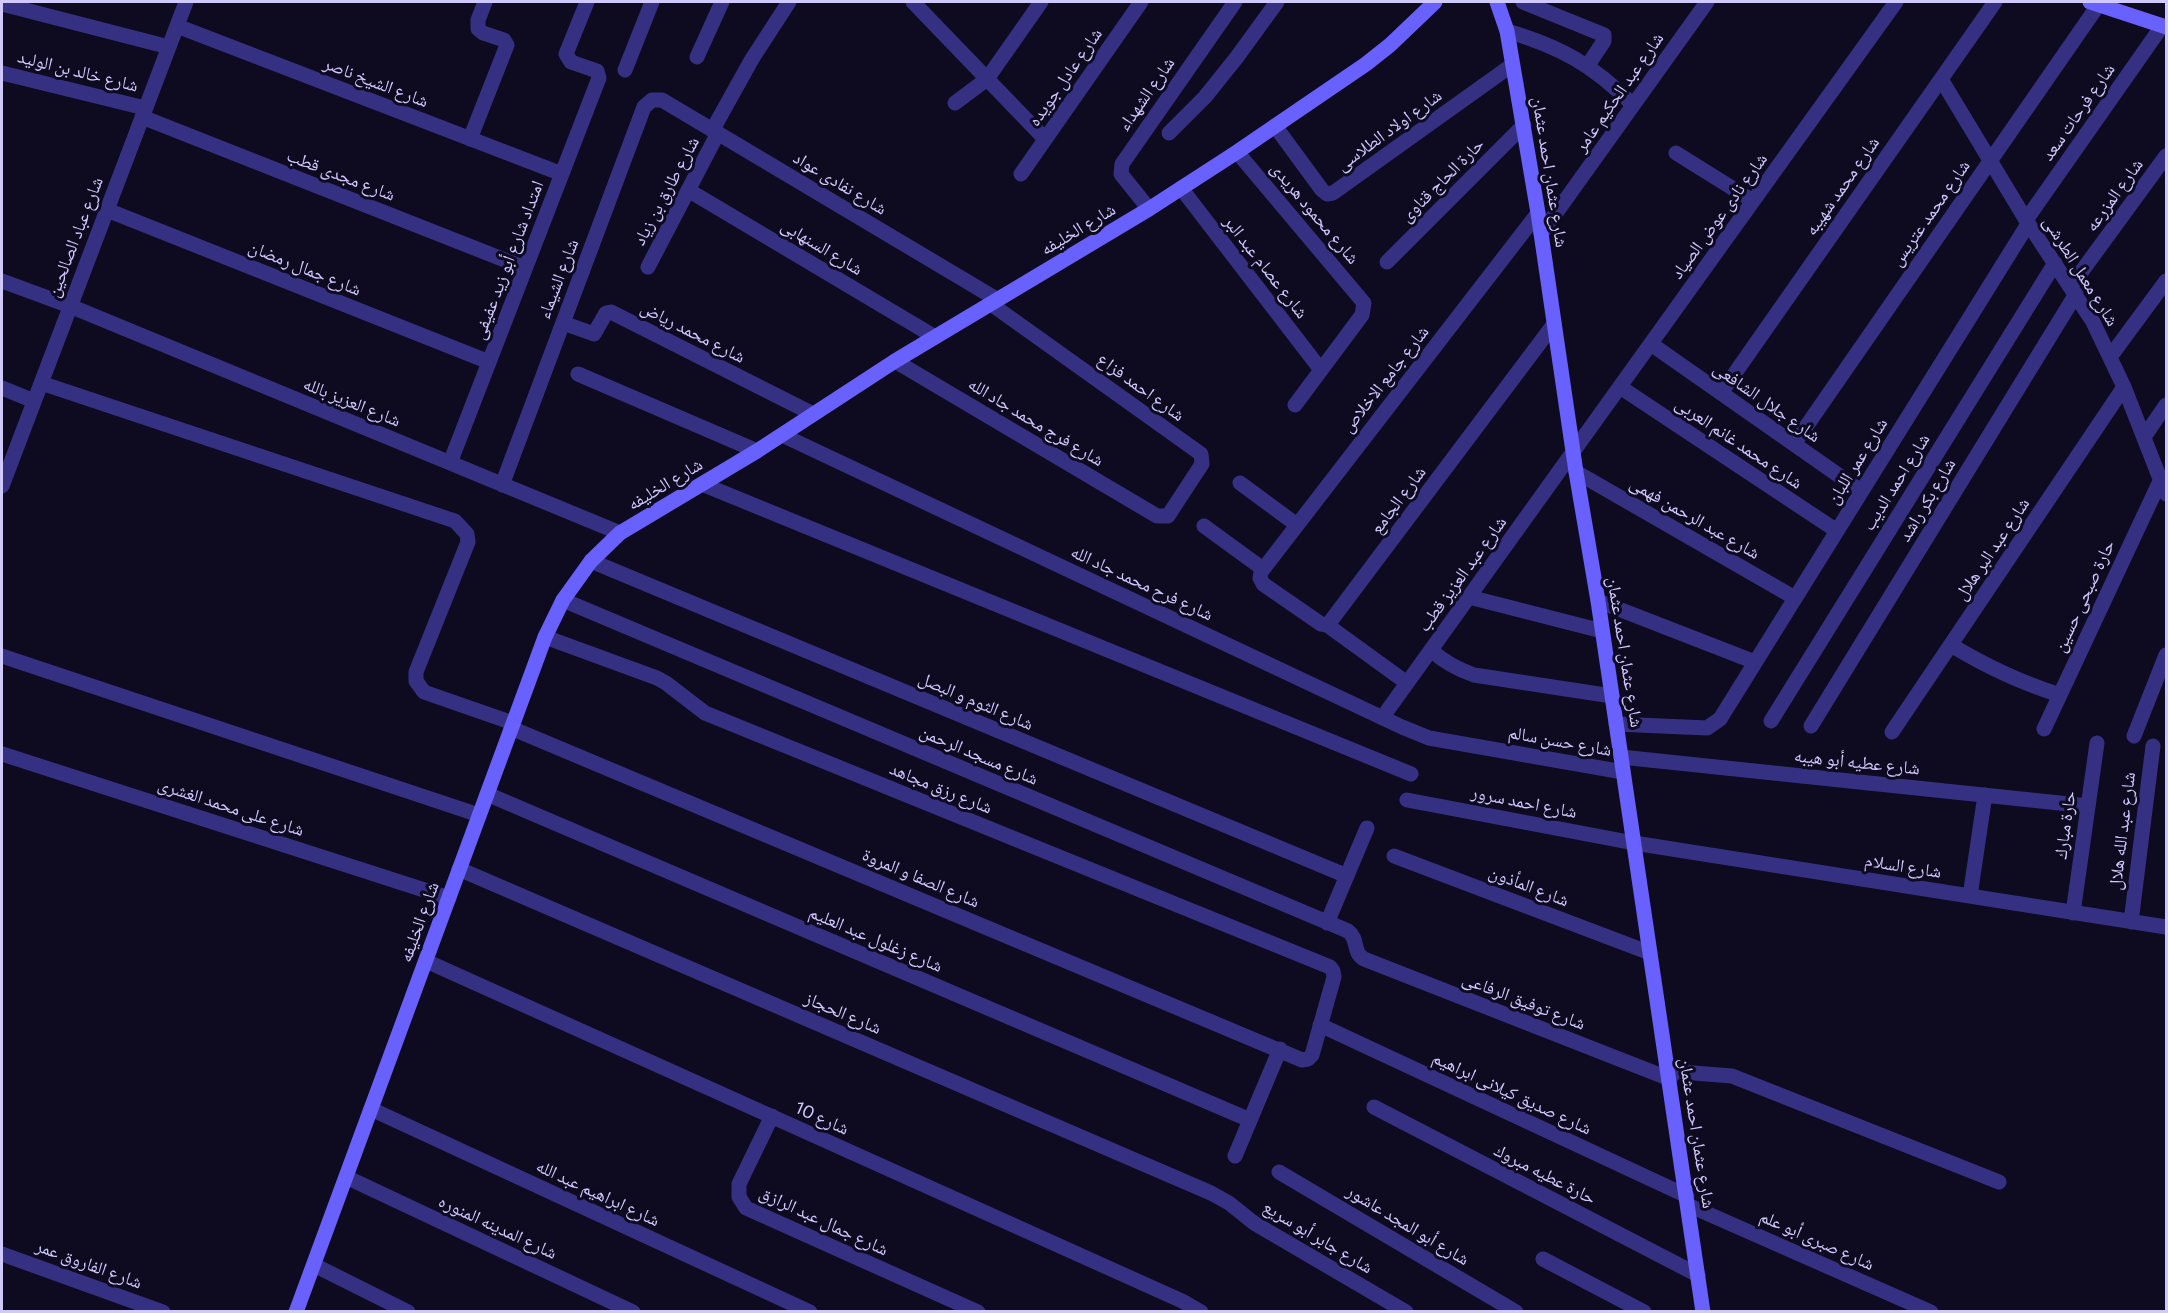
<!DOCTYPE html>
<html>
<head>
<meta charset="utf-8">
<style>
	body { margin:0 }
	#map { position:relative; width:2168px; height:1313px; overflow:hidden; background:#0e0a1f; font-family:Commissioner,sans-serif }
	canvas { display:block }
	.frame { position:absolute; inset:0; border:3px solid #d0c9ff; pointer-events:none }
</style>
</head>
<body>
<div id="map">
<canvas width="2168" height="1313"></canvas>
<div class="frame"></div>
</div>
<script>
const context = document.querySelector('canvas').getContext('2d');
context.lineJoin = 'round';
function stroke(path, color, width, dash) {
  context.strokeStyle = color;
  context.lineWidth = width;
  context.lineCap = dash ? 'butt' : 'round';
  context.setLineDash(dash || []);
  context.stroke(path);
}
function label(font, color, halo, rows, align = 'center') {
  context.font = font + ' Commissioner,"Noto Naskh Arabic",sans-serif';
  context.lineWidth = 6;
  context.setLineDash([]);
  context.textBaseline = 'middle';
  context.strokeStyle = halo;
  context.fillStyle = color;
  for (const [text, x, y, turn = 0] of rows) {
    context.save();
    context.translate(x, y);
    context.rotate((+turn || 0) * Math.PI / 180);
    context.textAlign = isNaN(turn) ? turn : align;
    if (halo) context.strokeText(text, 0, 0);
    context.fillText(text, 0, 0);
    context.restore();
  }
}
stroke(new Path2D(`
	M913,2L1045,139
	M1523,2L1604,35V41L1588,65
	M2,4L169,47
	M177,26L562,174
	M1507,31C1561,47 1593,65 1633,105
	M697,57L722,2
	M625,70L652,2
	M2,73L145,108
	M1941,79L2026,220L2093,322L2124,387L2166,494
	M955,103L987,79L1041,2
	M142,117L525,268
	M1275,126L1322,190L1327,194L1333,193L1512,65
	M713,129L752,59L789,2
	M1169,133L1205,97L1237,57L1277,2
	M470,139L507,45L504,40L483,33L478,29V20L485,2
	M1237,152L1364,303L1362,315L1295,405
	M1676,153L1753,201
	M1021,174L1141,2
	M1181,188L1321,370
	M688,190L935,337
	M1149,209L1121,174L1122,164L1235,2
	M107,210L489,362
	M1538,213L1261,572L1260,578L1263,584L1321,624L1327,625L1330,622L1554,324
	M2026,220L2162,26
	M1541,234L1707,2
	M1387,262L1524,125
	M648,267L718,133
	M2,281L70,306L620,533
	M2071,286L2166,156
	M563,323L594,334L606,313L611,312L813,414
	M1651,344L1861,491
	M2110,357L2166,281
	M895,361L1157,516H1168L1202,464L1201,454L991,304
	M578,374L757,451
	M41,383L455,521L467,534L468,542L416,672V681L424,692L513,723
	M1620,387L1837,531
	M2,388L34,401
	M1721,393L1995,2
	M782,435L1402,727L1429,738L1623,772
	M2144,437L2166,405
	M1794,444L2099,4
	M450,463L599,78L597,71L571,62L566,54L587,2
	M1576,472L1795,598
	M1240,483L1297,525
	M702,484L1411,774
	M502,485L644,107L652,100H662L998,300
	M2,486L186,2
	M1204,526L1263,569
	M591,561L1347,876
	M1469,597L1602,631
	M563,600L1348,931C1359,939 1352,952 1364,959L1670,1079
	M1598,601L1755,662
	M1327,625L1407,683
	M1951,645C1987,667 2019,682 2060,695
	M1431,650C1444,662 1457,669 1474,675L1612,696
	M2,656L479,815
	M1382,718L1896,2
	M1771,721L2055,263
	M1616,724L1707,728L1720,719L2028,224
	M1811,726L2076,294
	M511,728L1302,1060L1308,1059L1312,1055L1334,977L1333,971L1330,967L705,713L666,683L657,678L545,637
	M2044,729L2161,479
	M1892,732L2124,387
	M2134,736L2166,655
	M2,754L449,898
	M1621,757L2088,806
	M487,794L1250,1120
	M1407,800L1634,843L2166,927
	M1394,856L1650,953
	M459,869L1211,1193L1229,1203L1254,1223L1406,1312
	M1970,896L1985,795
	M2073,913L2097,743
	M2131,922L2153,746
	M1327,923L1367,828
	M426,961L1182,1301L1201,1312
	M1320,1025L1687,1196
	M1668,1071L1732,1076L1999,1182
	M1374,1107L1698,1275
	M371,1109L810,1312
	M772,1116L739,1184V1197L746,1208L978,1312
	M1235,1156L1280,1049
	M1279,1172L1516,1312
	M346,1177L633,1312
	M1688,1205L1931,1312
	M2,1254L163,1312
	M1543,1259L1644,1312
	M314,1265L408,1312`), '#363083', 15);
stroke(new Path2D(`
	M1497,2L1507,31L1538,213L1576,472L1598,601L1703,1312
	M2090,2L2166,27
	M296,1312L545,637L563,600L591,561L620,533L757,451L895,361L1149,209L1237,152L1366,64L1390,45L1435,2`), '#6860ff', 15);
label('18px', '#d0c9ff', '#0e0a1f', [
	["شارع خالد بن الوليد",78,71,14],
	["شارع عادل جويده",1065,77,-55],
	["شارع الشيخ ناصر",376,82,21],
	["شارع عبد الحكيم عامر",1619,92,-55],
	["شارع الشهداء",1146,94,-55],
	["شارع فرحات سعد",2078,112,-55],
	["شارع اولاد الطلاسى",1389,130,-36],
	["شارع عثمان احمد عثمان",1550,172,81],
	["شارع مجدى قطب",341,175,21],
	["حارة الحاج قناوى",1442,180,-45],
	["شارع نفادى عواد",840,183,31],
	["شارع محمد شهيبه",1842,186,-55],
	["شارع طارق بن زياد",666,191,-62],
	["شارع المزرعه",2114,195,-54],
	["شارع محمود هريدى",1315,213,50],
	["شارع محمد عتريس",1930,213,-55],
	["شارع نادى عوض الصياد",1719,216,-54],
	["شارع الخليفه",1078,229,-31],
	["شارع عباد الصالحين",75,237,-69],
	["شارع السنهابى",822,247,31],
	["امتداد شارع أبو زيد عفيفى",508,260,-69],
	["شارع عصام عبد البر",1266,267,52],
	["شارع جمال رمضان",305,268,22],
	["شارع معمل الطرشى",2081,271,58],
	["شارع الشيماء",558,279,-69],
	["شارع محمد رياض",693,332,27],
	["شارع جامع الاخلاص",1385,379,-52],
	["شارع احمد فزاع",1141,387,36],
	["شارع العزيز بالله",352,402,22],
	["شارع جلال الشافعى",1767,402,35],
	["شارع فرج محمد جاد الله",1036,422,31],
	["شارع محمد غانم العربى",1739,443,34],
	["شارع عمر اللبان",1857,461,-58],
	["شارع احمد الديب",1896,482,-58],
	["شارع الخليفه",665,484,-31],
	["شارع الجامع",1398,500,-53],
	["شارع بكر راشد",1927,500,-59],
	["شارع عبد الرحمن فهمى",1695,518,30],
	["شارع عبد البر هلال",1992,549,-56],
	["شارع عبد العزيز قطب",1462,574,-54],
	["شارع فرح محمد جاد الله",1142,583,25],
	["حارة صبحى حسين",2084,596,-65],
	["شارع عثمان احمد عثمان",1625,652,81],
	["شارع الثوم و البصل",976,701,23],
	["شارع حسن سالم",1560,741,10],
	["شارع مسجد الرحمن",979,755,23],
	["شارع عطيه أبو هيبه",1857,762,6],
	["شارع رزق مجاهد",941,788,22],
	["شارع احمد سرور",1524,802,11],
	["شارع على محمد الغشرى",231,807,18],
	["حارة مبارك",2065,825,-82],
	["شارع عبد الله هلال",2122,831,-83],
	["شارع السلام",1903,866,9],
	["شارع الصفا و المروة",921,878,23],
	["شارع المأذون",1529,886,21],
	["شارع الخليفه",419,922,-70],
	["شارع زغلول عبد العليم",876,939,23],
	["شارع توفيق الرفاعى",1524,1001,21],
	["شارع الحجاز",843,1013,23],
	["شارع صديق كيلانى ابراهيم",1512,1093,25],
	["شارع 10",822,1118,24],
	["شارع عثمان احمد عثمان",1697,1133,81],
	["حارة عطيه مبروك",1545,1174,27],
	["شارع ابراهيم عبد الله",598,1193,25],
	["شارع جمال عبد الرازق",824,1221,25],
	["شارع أبو المجد عاشور",1408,1225,31],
	["شارع المدينه المنوره",498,1227,25],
	["شارع جابر أبو سريع",1318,1237,31],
	["شارع صبرى أبو علم",1817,1240,24],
	["شارع الفاروق عمر",89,1264,20]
]);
</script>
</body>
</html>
